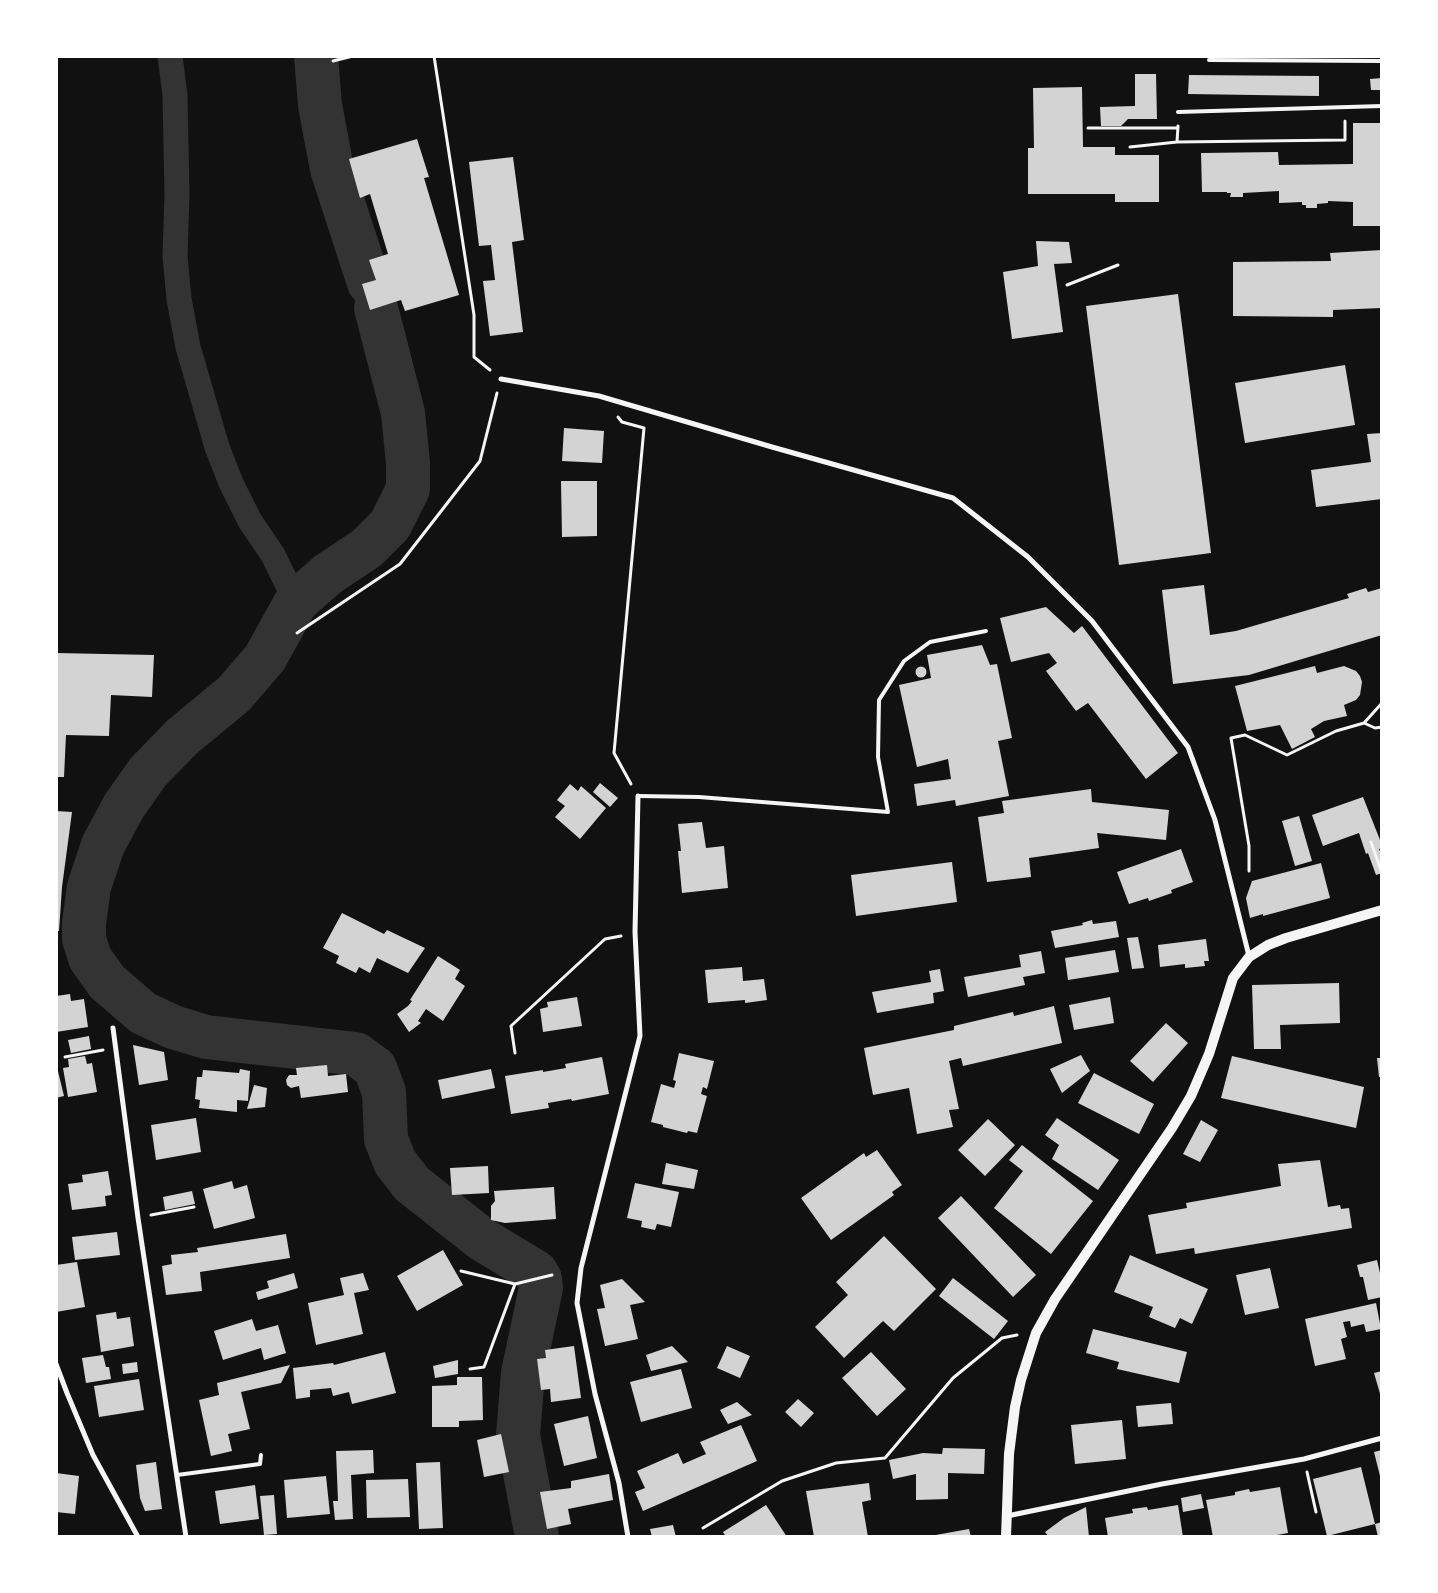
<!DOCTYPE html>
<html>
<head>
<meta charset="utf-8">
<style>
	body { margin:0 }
	#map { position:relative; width:1438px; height:1593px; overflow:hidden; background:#111; font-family:"Public Sans",sans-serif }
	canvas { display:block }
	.frame { position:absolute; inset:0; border:58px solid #fff; pointer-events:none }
</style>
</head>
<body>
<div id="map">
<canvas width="1438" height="1593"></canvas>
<div class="frame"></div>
</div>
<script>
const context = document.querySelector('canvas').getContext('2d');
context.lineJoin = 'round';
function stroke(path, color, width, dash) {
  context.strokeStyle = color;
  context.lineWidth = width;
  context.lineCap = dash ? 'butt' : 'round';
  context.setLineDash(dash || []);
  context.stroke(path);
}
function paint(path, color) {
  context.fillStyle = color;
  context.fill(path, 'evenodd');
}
stroke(new Path2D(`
	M170,56L175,95L177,195L175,256L179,299L188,347L217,447L231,483L250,521L273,555L296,602`), '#333', 25);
stroke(new Path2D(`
	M316,56L320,105L332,169L369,283
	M376,308L403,413L408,463V489L390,525L367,548L328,574L296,602L265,658L234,694L182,737L148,772L124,806L103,845L89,887L84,923V939L90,958L107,982L143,1013L173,1027L206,1037L356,1054L375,1068L384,1092L386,1139L395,1162L412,1184L483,1240L536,1272L540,1279L541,1288L523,1373L518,1435L537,1537`), '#333', 44);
paint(new Path2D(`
	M1135,74H1156L1157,119H1128L1121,126H1101L1100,107L1135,106Z
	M1189,75L1319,76V96L1188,94Z
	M1382,78V90H1371L1370,79Z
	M1082,87L1083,147H1115V155H1159V202H1115V194H1028V148H1034L1033,88Z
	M1353,123H1382V226H1353V202L1328,201V203L1317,204V208H1306V205H1302V202L1279,203V191L1243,193V197H1230L1231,193H1227V192H1202L1201,153L1278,152L1279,165L1353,164Z
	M417,139L429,177L424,178L459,295L405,311L401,300L370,310L362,284L376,280L369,260L388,254L370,194L360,198L349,159Z
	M513,157L524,240L512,242L523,332L490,336L483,281L495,280L491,245L479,246L469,162Z
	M1036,241L1069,242L1072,263L1054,264L1063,332L1012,339L1003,272L1038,266Z
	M1382,250V308L1333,310V317L1233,316V262L1331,261L1330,253Z
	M1178,294L1211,553L1119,565L1086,306Z
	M1345,365L1355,425L1245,443L1235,383Z
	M564,428L604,431L602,463L562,461Z
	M1382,433V499L1316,507L1311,470L1371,462L1367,434Z
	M561,481H597V536L562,537Z
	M1204,585L1210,635L1236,631L1349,598L1347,594L1366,588L1368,592L1382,588V635L1249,675L1173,684L1162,590Z
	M1046,607L1074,633L1082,626L1178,753L1146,779L1088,703L1076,711L1046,671L1057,663L1049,653L1011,662L1000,618Z
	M982,645L990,665L997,664L1012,738L998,741L1009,796L956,806L955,800L917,806L914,784L951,779L948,759L917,767L899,685L931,678L927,655Z
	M56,653L154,655L152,697L111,695L109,736L66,735L64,777H56Z
	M1315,666L1317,673L1344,666L1356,671L1360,676L1362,682L1360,695L1356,700L1344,705L1347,716L1324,721L1311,729L1315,737L1292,749L1280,725L1247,731L1235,686Z
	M915.5 672a5.5 5.5 0 1 1 11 0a5.5 5.5 0 1 1-11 0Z
	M600,783L618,798L610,807L593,792Z
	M570,784L578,791L581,786L606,808L580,839L555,817L565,806L557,800Z
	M1091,789L1092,802L1169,810L1166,840L1097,833L1099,848L1029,858L1031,877L987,882L978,817L1004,813L1002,801Z
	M1363,797L1382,845V848L1379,849L1382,856V873L1376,875L1368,853L1366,854L1359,833L1323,846L1312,815Z
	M56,811L72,812L62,887L59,931H56Z
	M1299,816L1312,861L1295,866L1282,821Z
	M702,822L706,848L724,846L728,888L682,893L678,851H681L678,824Z
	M1181,849L1193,882L1171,890L1172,893L1149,901L1148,898L1129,904L1117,872Z
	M952,862L957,902L856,916L851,875Z
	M1321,863L1330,898L1263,916V914L1250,918L1246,898L1252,881Z
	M342,913L384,934L387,930L425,948L408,973L377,958L370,973L359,967L356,973L336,963L339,956L323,948Z
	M1092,920L1093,924L1116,921L1119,937L1055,948L1051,931L1083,925L1082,923Z
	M1138,937L1144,968L1132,969L1127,938Z
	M1206,939L1209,961H1204L1205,966L1185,968V964L1160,967L1158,945Z
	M1115,950L1119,972L1068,980L1065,958Z
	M1041,951L1045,973L1023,977L1025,985L968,997L964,977L1021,967L1019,955Z
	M438,956L460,970L455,979L465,986L443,1021L426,1009L418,1021L421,1023L409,1032L397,1014L408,1006L412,1001L410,1000Z
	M742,967L743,981L764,979L767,1000L745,1003V1000L708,1003L705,970Z
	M940,969L944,991L933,993L934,1003L877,1013L872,992L931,982L929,971Z
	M1339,983L1340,1023L1280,1025L1281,1049H1254L1252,985Z
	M70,994L71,1001L84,999L88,1027L56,1032V996Z
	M577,997L582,1026L543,1032L540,1009L548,1007L547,1002Z
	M1110,997L1114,1023L1074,1030L1069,1005Z
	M1054,1006L1062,1043L963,1066L961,1058L949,1061L959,1109L949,1110L953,1127L917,1134L909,1088L873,1095L864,1048L954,1030V1026L1013,1012L1014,1016Z
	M1166,1023L1188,1043L1153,1082L1130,1061Z
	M89,1036L91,1049L71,1053L68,1040Z
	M133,1045L164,1052L168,1080L139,1085Z
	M679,1053L714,1061L707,1089L703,1087L701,1094L707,1096L697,1133L688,1131L687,1133L663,1127V1125L651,1122L661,1084L674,1088L676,1081L673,1080Z
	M1081,1055L1090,1071L1062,1093L1050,1069Z
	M85,1056L87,1064L92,1063L97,1092L68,1097L63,1068L69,1067L68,1059Z
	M1232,1056L1364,1087L1356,1128L1221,1098Z
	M602,1057L609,1094L572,1101L571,1099L548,1103L549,1108L511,1114L505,1076L543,1070V1072L566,1068L565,1064Z
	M1377,1058H1382V1077H1379Z
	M56,1063L64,1096L56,1098Z
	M327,1065L328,1076L346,1074L348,1092L301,1098L299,1086L291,1088L287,1085L286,1080L289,1075H297L296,1068Z
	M240,1069L250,1071L248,1101L237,1100V1112L199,1108L200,1100L195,1099L197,1077H202L203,1070L239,1073Z
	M491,1069L495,1088L442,1099L438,1080Z
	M1094,1073L1154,1104L1139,1134L1078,1103Z
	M254,1085L267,1088L265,1107L247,1109Z
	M196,1118L201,1152L156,1160L151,1125Z
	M1057,1118L1119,1160L1098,1190L1052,1159L1059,1145L1045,1135Z
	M988,1119L1015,1145L985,1176L958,1150Z
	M1201,1120L1218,1130L1200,1162L1183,1154Z
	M1022,1145L1093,1201L1051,1254L994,1208L1023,1171L1009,1160Z
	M877,1150L902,1185L892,1192L894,1195L831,1240L801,1198L864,1153L866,1157Z
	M1320,1160L1328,1207L1340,1205L1341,1209L1349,1208L1352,1228L1195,1254L1194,1248L1156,1254L1148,1215L1187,1208L1186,1203L1281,1186L1278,1164Z
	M666,1163L698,1170L694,1189L662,1184Z
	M488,1166L489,1193L452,1195L450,1168Z
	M108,1171L112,1195L105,1196L106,1206L72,1210L68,1184L83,1182L82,1175Z
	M232,1181L234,1189L247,1185L255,1218L214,1229L203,1189Z
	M635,1183L679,1192L671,1227L657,1224L655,1230L641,1227L642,1221L627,1218Z
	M554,1187L556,1219L505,1223L491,1220V1206L495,1201L494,1191Z
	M192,1191L195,1204L165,1210L163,1197Z
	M961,1196L1036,1275L1013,1297L938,1218Z
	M117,1232L120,1255L75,1260L72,1237Z
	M286,1234L290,1258L200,1272L202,1291L166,1295L162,1266L172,1264L171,1255L198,1252L197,1248Z
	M884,1236L936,1289L894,1331L883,1321L844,1358L815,1327L848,1295L836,1282Z
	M443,1250L463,1285L417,1311L397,1276Z
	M1130,1255L1208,1289L1192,1324L1180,1318L1175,1328L1149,1317L1153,1307L1114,1292Z
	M1377,1260L1380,1273H1382V1297L1368,1300L1363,1277H1360L1357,1265Z
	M77,1262L85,1307L56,1312V1265Z
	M1270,1268L1279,1308L1245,1315L1236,1275Z
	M294,1273L298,1288L258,1300L256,1292L269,1288L267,1281Z
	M363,1273L369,1290L354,1293L363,1334L316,1345L308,1303L344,1295L340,1278Z
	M953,1278L1008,1321L994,1339L939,1296Z
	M622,1279L645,1302L630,1305L638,1339L605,1346L597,1309L605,1308L600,1285Z
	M1376,1303L1381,1329L1366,1332L1364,1324L1351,1327L1350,1321L1343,1322L1347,1337L1341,1339L1346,1359L1315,1366L1305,1319Z
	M116,1312L117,1319L130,1317L134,1346L101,1352L96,1315Z
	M252,1319L256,1331L278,1325L286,1353L264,1360L261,1348L223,1360L214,1331Z
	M1093,1329L1187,1352L1179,1383L1117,1369L1119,1362L1086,1353Z
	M574,1346L581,1398L551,1402L550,1389L541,1390L537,1359L546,1358L545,1350Z
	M672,1346L688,1362L651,1371L646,1355Z
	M727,1346L750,1356L740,1378L717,1368Z
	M385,1352L396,1393L352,1404L349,1392L333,1396L331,1388L310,1390V1397L296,1399L293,1368L333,1363L334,1365Z
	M871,1352L906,1389L877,1416L842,1378Z
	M103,1355L106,1367H109L111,1379L86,1383L82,1358Z
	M458,1360V1374L435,1378L433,1366Z
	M137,1362L138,1372L123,1374L122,1364Z
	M290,1365L281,1383L241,1392L250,1429L228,1434L232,1451L211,1456L199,1400L219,1395L217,1383Z
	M681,1369L692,1408L641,1422L630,1382Z
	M1382,1371V1397H1381L1374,1373Z
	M457,1377H482L483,1420L459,1421V1427H432V1386L457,1385Z
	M139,1379L144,1410L99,1417L94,1386Z
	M798,1399L814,1413L801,1427L785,1412Z
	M737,1402L752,1415L728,1424L720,1410Z
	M1171,1403L1173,1424L1138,1427L1136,1406Z
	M588,1416L597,1458L564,1466L554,1424Z
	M1122,1420L1126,1459L1075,1464L1071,1425Z
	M741,1425L757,1461L643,1511L635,1492L645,1488L637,1471L678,1453L683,1464L706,1454L700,1442Z
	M501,1434L509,1472L484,1477L477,1440Z
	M943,1448L985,1449L984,1474L948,1473V1499L916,1500V1474L893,1479L889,1460L923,1453L942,1454Z
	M373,1450L374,1473L351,1475L353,1519L335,1520L333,1501H338L336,1451Z
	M1382,1450V1480H1381L1374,1452Z
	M156,1462L162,1509L145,1511L140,1498L136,1465Z
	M440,1462L443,1528L419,1529L416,1463Z
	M1361,1467L1375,1524L1327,1536L1313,1479Z
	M56,1473L79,1476L75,1514L56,1512Z
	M609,1474L613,1500L568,1509L571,1524L547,1529L540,1492L571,1488V1481Z
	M326,1476L330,1514L287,1518L284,1480Z
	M408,1479L410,1517L367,1518L366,1480Z
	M869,1483L871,1500L862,1502L868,1537H814L806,1491Z
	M255,1485L259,1519L220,1524L215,1491Z
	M1280,1487L1288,1533L1266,1537H1213L1206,1500L1235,1495V1492L1249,1489L1250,1492Z
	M1201,1494L1204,1508L1183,1512L1181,1498Z
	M274,1495L277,1534L264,1535L260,1496Z
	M766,1505L787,1537H726L723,1532Z
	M1178,1505L1183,1537H1108L1105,1518L1133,1513L1132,1509L1147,1507L1148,1510Z
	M1086,1507L1089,1537H1049L1045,1532L1064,1518Z
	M1382,1522V1537H1378L1375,1524Z
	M673,1525L676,1537H652L650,1529Z
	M969,1529L971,1537H930V1536Z`), '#d3d3d3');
stroke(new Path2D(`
	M434,56L474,315V357L490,370
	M333,61L353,56
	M1088,128H1177
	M1177,142L1178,126
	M1130,147L1177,142L1345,140V121
	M1067,285L1118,265
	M618,417L622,422L644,428L614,753L631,784
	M297,633L400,564L480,461L497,393
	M1364,723L1375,728L1382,727
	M1371,842L1382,873
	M1249,871V846L1231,738L1245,735L1287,755L1336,731L1364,723L1382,703
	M515,1053L511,1026L605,939L621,936
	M65,1057L103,1050
	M151,1215L194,1207
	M461,1271L515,1284L552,1275
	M470,1369L484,1367L515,1284
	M1307,1472L1316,1512
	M703,1528L782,1481L836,1463L885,1458L953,1378L1002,1338L1017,1335`), '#f5f5f5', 3);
stroke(new Path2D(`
	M1209,60L1382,61
	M1178,112L1382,106
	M638,796L699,797L888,812L878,757L879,700L904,661L930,642L986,631
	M177,1475L260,1464L261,1455`), '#f5f5f5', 4);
stroke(new Path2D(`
	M501,379L599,396L772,447L953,498L1028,557L1092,621L1188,747L1215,820L1249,956
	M113,1028L138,1218L186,1537
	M56,1364L67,1393L93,1455L138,1537
	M1007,1516L1162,1484L1304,1459L1382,1438
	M628,1537L619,1483L595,1394L577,1303L581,1268L640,1036L635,932L638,796`), '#f5f5f5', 5);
stroke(new Path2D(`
	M1006,1537L1009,1454L1015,1407L1021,1380L1036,1333L1055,1299L1172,1128L1191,1096L1209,1054L1233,978L1249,957L1268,945L1286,938L1382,910`), '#f5f5f5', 10);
</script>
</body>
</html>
